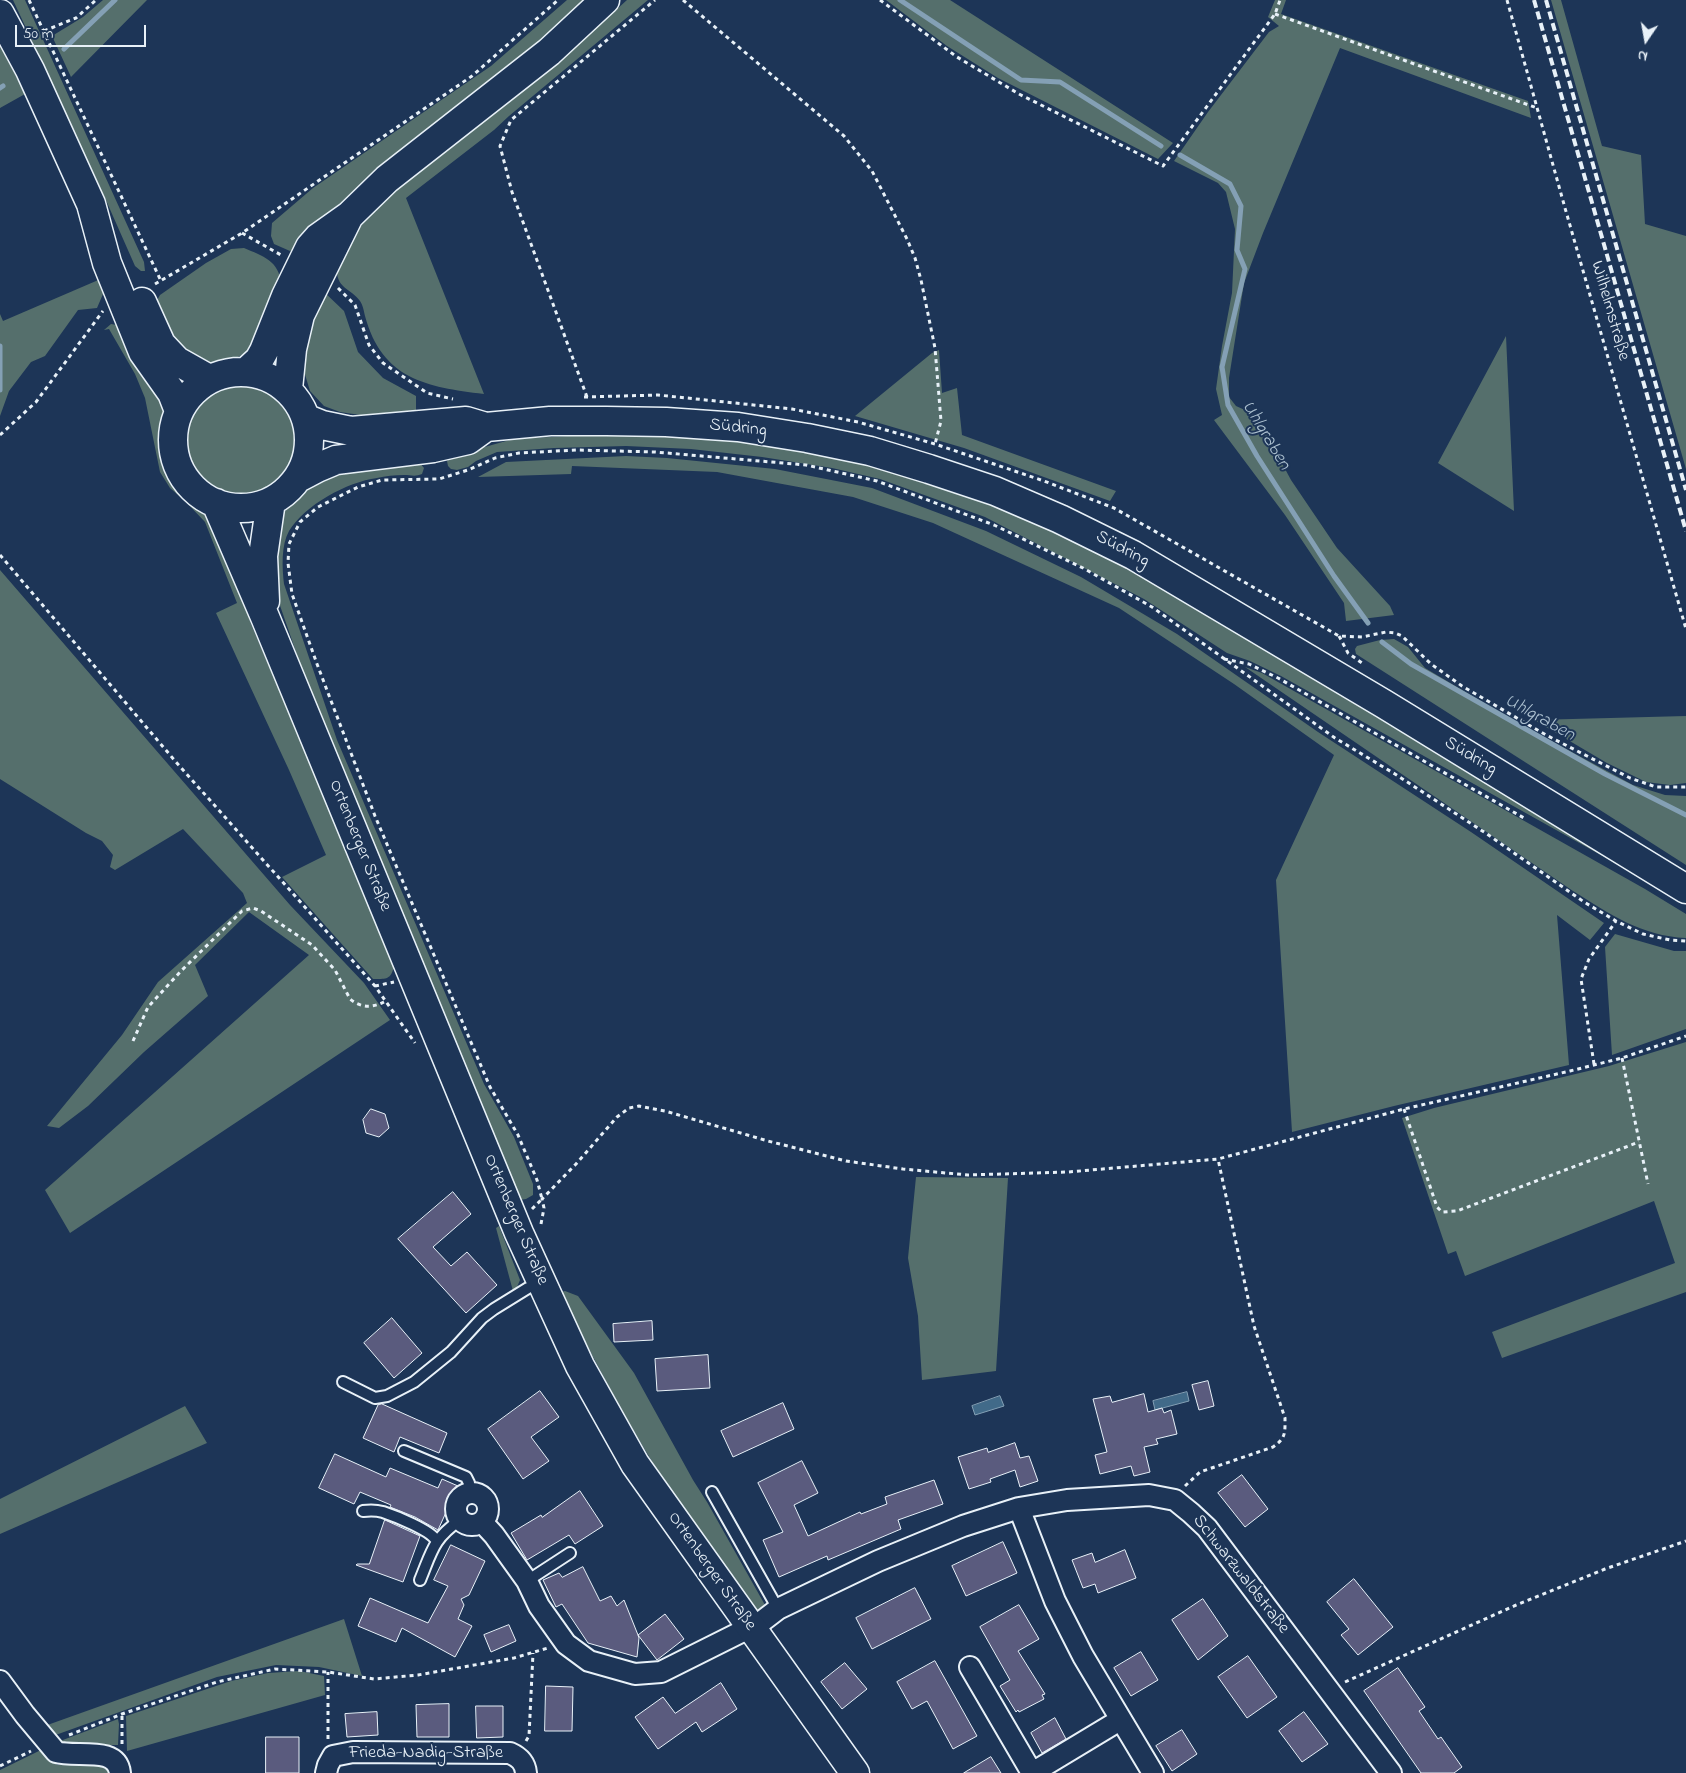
<!DOCTYPE html>
<html>
<head>
<meta charset="utf-8">
<style>
	body { margin:0 }
	#map { position:relative; width:1686px; height:1773px; overflow:hidden; background:#1d3557; font-family:"Indie Flower",sans-serif }
	canvas { display:block }
	.north { position:absolute; left:1621px; top:15px; width:50px; height:50px; -webkit-text-stroke:4px #1d3557; paint-order:stroke; rotate:192deg; font-size:14px; font-weight:700; line-height:20px; text-align:center; color:#e8f1f8 }
	.north::after { content:''; display:block; margin:auto; width:18px; height:22px; background:#e8f1f8; clip-path:polygon(50% 0,100% 100%,50% 72%,0 100%) }
	.scale { position:absolute; left:15px; top:25px; width:131px; height:22px; box-sizing:border-box; border:2px solid #e8f1f8; border-top:0; padding-left:6px; font-size:15px; line-height:18px; white-space:nowrap; color:#e8f1f8; -webkit-text-stroke:4px #1d3557; paint-order:stroke }
</style>
</head>
<body>
<div id="map">
<canvas width="1686" height="1773"></canvas>
<div class="north">N</div>
<div class="scale">50 m</div>
</div>
<script>
const context = document.querySelector('canvas').getContext('2d');
context.lineJoin = 'round';
function paint(path, color) {
  context.fillStyle = color;
  context.fill(path, 'evenodd');
}
function stroke(path, color, width, dash) {
  context.strokeStyle = color;
  context.lineWidth = width;
  context.lineCap = dash ? 'butt' : 'round';
  context.setLineDash(dash || []);
  context.stroke(path);
}
function label(font, color, halo, rows, align = 'center') {
  context.font = font + ' "Indie Flower",sans-serif';
  context.lineWidth = 4;
  context.setLineDash([]);
  context.textBaseline = 'middle';
  context.strokeStyle = halo;
  context.fillStyle = color;
  for (const [text, x, y, turn = 0] of rows) {
    context.save();
    context.translate(x, y);
    context.rotate((+turn || 0) * Math.PI / 180);
    context.textAlign = isNaN(turn) ? turn : align;
    if (halo) context.strokeText(text, 0, 0);
    context.fillText(text, 0, 0);
    context.restore();
  }
}
paint(new Path2D(`
	M13,0H25L144,262L145,271H141L135,266L105,198Z
	M103,0H147L71,77L52,36L83,17Z
	M567,0H591L304,246L290,251L274,244L271,236L272,223L313,188L491,66Z
	M627,0H648L509,116L494,130L406,198L484,394C426,387 382,379 365,316C364,312 363,305 360,301C351,288 335,289 337,266C338,260 343,254 346,249C360,225 377,204 398,185C421,165 447,149 471,130C524,89 578,46 627,0Z
	M886,0H950L1173,143L1158,159L998,78L947,46Z
	M1275,0H1286L1281,14L1528,101L1531,118L1340,48L1263,233L1244,283L1229,378V397L1236,406L1256,415L1291,480L1337,548L1390,606L1394,615L1346,621L1344,603L1285,515L1214,420L1222,415L1216,389L1222,346L1232,293L1235,229L1226,192L1218,183L1174,161L1208,112L1269,32L1279,26L1268,17Z
	M1551,0H1561L1602,146L1641,155L1645,224L1686,236V469Z
	M0,45L25,94L0,108Z
	M244,248C263,256 279,261 281,283L252,350C220,366 215,367 180,356L156,302L160,295L206,263L231,249Z
	M103,278V294L97,308L78,310L45,356L31,362L9,391L0,416V314L3,321Z
	M322,290L344,311L358,352L383,378L416,396V416L380,418L340,412L324,406L310,391L303,368L307,323Z
	M111,324L117,325L122,328L165,408L163,453L169,468L183,493L197,505L208,516L221,535L251,624L309,760L394,966C391,980 386,979 373,979L282,877L326,855L289,770L216,613L237,603L205,522L186,502L170,488L160,472L145,398L135,374L109,329L104,330Z
	M1506,336L1514,511L1438,463Z
	M939,350L942,393L957,388L962,435L1116,491L1110,501L964,448L855,416L932,353Z
	M185 440a56 56 0 1 1 112 0a56 56 0 1 1-112 0Z
	M603,434C634,435 666,434 696,437C788,445 881,463 968,495C1110,548 1238,631 1366,710C1460,769 1555,825 1650,880L1649,882L1281,676L1250,661L1227,653L1144,599L985,517L880,479L832,468L762,457L691,449L626,446L554,448L497,452L476,461L468,467L457,470L451,469L448,466L447,461L453,456L513,439Z
	M626,456L667,458L775,469L872,488L986,531L1081,577L1177,634L1318,732L1471,832L1604,923L1590,940L1557,915L1569,1065L1394,1106L1292,1132L1276,880L1334,755L1234,684L1119,608L933,523L853,497L717,472L572,466L571,474L478,477L506,462Z
	M419,462L424,468L422,474C415,477 411,475 404,475C395,475 385,476 377,478C347,482 305,505 289,531C281,545 282,568 284,584L337,740L484,1084L514,1137L533,1184V1195L526,1199L520,1200L333,759L276,594L275,525L284,512L315,483L339,468Z
	M0,570L290,905L364,983L390,1020L70,1233L45,1190L309,955L249,912L195,965L208,996L144,1052L88,1106L59,1128L47,1126L122,1035L158,982L247,903L243,893L183,829L115,870L110,867L113,855L102,841L86,833L0,779Z
	M1394,639L1408,647L1425,668L1516,722L1633,785L1665,795L1686,796V865L1356,654L1355,649L1357,646L1380,640Z
	M1245,667L1262,673L1645,889L1686,914V938C1641,936 1610,914 1573,891Z
	M1686,716V783L1670,785L1646,782L1607,763L1534,720Z
	M1615,934L1674,951H1686V1029L1612,1055L1605,947Z
	M1686,1042V1292L1502,1358L1492,1332L1675,1263L1654,1201L1465,1276L1456,1251L1448,1254L1402,1118L1434,1108L1609,1066Z
	M916,1177L1008,1178L996,1371L922,1380L918,1316L908,1258Z
	M499,1226L520,1280L517,1287L513,1291L496,1228Z
	M565,1291L578,1296L634,1373L693,1480L707,1502L765,1605L757,1610C739,1587 720,1565 704,1541C649,1462 602,1379 561,1292Z
	M185,1406L207,1443L0,1534V1499Z
	M344,1619L362,1676L319,1667L276,1665L217,1677L50,1737L39,1728Z
	M299,1671L324,1676L325,1695L127,1751L126,1716L231,1681L268,1673Z
	M118,1719L119,1724L118,1745H58L55,1743Z
	M43,1749L46,1751L57,1765H104L113,1773H0V1770Z`), '#556f6c');
const water = new Path2D(`
	M1187,1392L1189,1401L1155,1410L1153,1401Z
	M1000,1396L1004,1406L975,1415L972,1406Z`);
paint(water, '#416a89');
stroke(water, '#84a0b5', 1);
stroke(new Path2D(`
	M900,0L1021,80L1060,82L1161,146
	M64,49L115,0
	M0,88L3,86
	M1180,155L1230,184L1241,206L1237,250L1245,269L1222,367L1228,405L1257,456L1334,576L1368,623
	M0,346V390
	M1382,642L1411,664L1605,774L1686,815`), '#84a0b5', 5);
const building = new Path2D(`
	M371,1109L385,1114L389,1128L379,1137L366,1133L363,1120Z
	M453,1192L471,1214L433,1247L451,1266L467,1252L497,1285L466,1313L398,1239Z
	M392,1318L422,1353L394,1378L364,1343Z
	M652,1321L653,1340L614,1342L613,1324Z
	M708,1355L710,1388L657,1391L655,1359Z
	M1208,1381L1214,1406L1199,1410L1192,1385Z
	M540,1391L559,1417L531,1437L549,1461L523,1479L488,1429Z
	M1144,1394L1148,1412L1162,1408L1164,1413L1171,1410L1177,1434L1156,1439L1158,1444L1144,1447L1150,1472L1134,1476L1131,1466L1100,1474L1095,1455L1107,1452L1093,1399L1110,1396L1112,1402Z
	M783,1403L794,1429L733,1457L721,1431Z
	M382,1404L447,1433L439,1453L400,1437L394,1452L363,1438L378,1405Z
	M1015,1443L1020,1458L1029,1456L1038,1481L1020,1487L1015,1470L990,1479L991,1482L969,1489L958,1457L987,1448L988,1452Z
	M335,1454L386,1477L390,1468L438,1488L442,1479L458,1486L438,1530L415,1517L390,1507L391,1505L360,1492L354,1504L319,1488Z
	M802,1461L818,1493L794,1505L808,1536L860,1512L861,1514L887,1504L885,1497L934,1480L943,1504L898,1520L901,1529L828,1560L827,1556L779,1577L763,1540L783,1532L758,1483Z
	M1242,1475L1268,1509L1245,1527L1218,1493Z
	M580,1491L603,1526L575,1544L569,1535L527,1560L511,1533L541,1515L542,1517Z
	M385,1520L420,1536L403,1582L356,1565L357,1564H369Z
	M1003,1542L1017,1573L966,1596L952,1566Z
	M451,1545L485,1561L469,1595L461,1599L464,1605L458,1619L472,1626L455,1657L402,1628L396,1642L358,1626L370,1598L428,1623L448,1586L434,1580Z
	M1125,1550L1136,1578L1098,1593L1095,1584L1083,1588L1072,1560L1092,1553L1095,1562Z
	M583,1567L600,1601L611,1596L617,1606L624,1600L638,1635L665,1614L684,1639L657,1660L638,1635L639,1638L637,1657L588,1643L562,1604L556,1607L543,1580L559,1573L562,1577Z
	M1354,1579L1393,1627L1358,1655L1341,1635L1349,1629L1327,1602Z
	M915,1588L931,1619L872,1649L856,1618Z
	M1203,1599L1228,1636L1198,1660L1172,1620Z
	M1019,1605L1039,1639L1018,1651L1045,1694L1042,1695L1044,1699L1019,1712L1018,1710L1016,1712L1000,1686L1010,1680L980,1627Z
	M509,1625L516,1641L491,1652L484,1635Z
	M1141,1652L1158,1680L1131,1696L1114,1668Z
	M1248,1656L1277,1697L1247,1718L1218,1677Z
	M935,1661L977,1736L953,1749L927,1701L912,1709L897,1682Z
	M845,1663L867,1689L842,1709L821,1682Z
	M1398,1668L1425,1707L1419,1711L1438,1739L1441,1737L1462,1767L1454,1773H1421L1364,1691Z
	M721,1683L737,1709L702,1732L696,1722L658,1749L635,1717L663,1697L675,1713Z
	M546,1686L573,1687L572,1731H545Z
	M449,1704V1737H417L416,1705Z
	M476,1706H503V1737L477,1738Z
	M377,1712L378,1735L347,1737L345,1714Z
	M1304,1712L1328,1744L1302,1762L1279,1731Z
	M1055,1718L1066,1739L1042,1753L1031,1733Z
	M1182,1730L1197,1754L1172,1771L1156,1746Z
	M266,1737H299V1773H266Z
	M991,1757L1001,1773H964Z`);
paint(building, '#5a5b7e');
stroke(building, '#e8f1f8', 1);
const lane = new Path2D(`
	M343,1382L375,1398L387,1396L414,1382L451,1352L482,1318L494,1309L528,1288L540,1283
	M404,1451L466,1477L469,1483L468,1493
	M712,1492L778,1609
	M363,1511C370,1510 376,1510 383,1512C395,1516 430,1530 436,1540
	M420,1580C432,1551 433,1539 460,1520
	M527,1581L570,1553`);
const street = new Path2D(`
	M456 1509a16 16 0 1 1 32 0a16 16 0 1 1-32 0Z
	M1019,1508L1055,1601L1083,1656L1153,1773
	M482,1522L494,1535L527,1581L539,1606L566,1644L589,1661L635,1674L661,1672L761,1622L778,1609L878,1561L963,1526L1019,1508L1067,1500L1149,1495L1175,1500L1191,1513L1207,1528L1391,1773
	M970,1667L1032,1773L1120,1720
	M0,1681L25,1715L56,1752C76,1758 117,1745 120,1773
	M326,1773L328,1765L333,1756L353,1752L510,1753C519,1757 525,1762 526,1773`);
const secondary = new Path2D(`
	M0,14L30,70L91,204L107,263L143,352L172,393L179,411
	M142,302L161,344L177,361L209,379
	M247,371L259,360L264,351L286,296L310,247L318,238L349,216L387,179L549,52L605,0
	M173 440a68 68 0 1 1 136 0a68 68 0 1 1-136 0Z
	M288,389L292,349L300,315L348,218
	M307,419L322,425L351,431L466,421L486,427L550,421H606L666,422L738,427L807,438L870,451L929,469L995,491L1060,519L1133,555L1384,704L1686,889
	M298,478L317,468L336,460L433,448L468,440L486,427
	M216,503L265,617L519,1233L580,1366L635,1464L855,1773
	M265,601L263,556L271,501`);
stroke(lane, '#e8f1f8', 14);
stroke(street, '#e8f1f8', 24);
stroke(secondary, '#e8f1f8', 31);
stroke(new Path2D(`
	M29,0L161,281
	M683,0L844,136L872,171L907,239L915,258L921,280L935,348L941,421L935,444
	M880,0L957,57L1019,94L1163,166L1275,14L1280,0
	M1507,0L1565,208L1686,629
	M1275,14L1537,108
	M44,31L76,18L96,0
	M242,233L281,255
	M155,284L242,233L472,76L558,0
	M338,288L355,305L369,345L383,363L427,393L453,399
	M584,397L658,395L792,409L858,422L935,444L1044,481L1114,508L1339,636L1362,637L1386,632L1395,633L1402,636L1431,664L1462,686L1546,735L1630,778L1656,787H1686
	M587,397L512,192L500,146L511,120L655,0
	M0,435L36,402L103,311
	M0,555L176,762L375,986L415,1043
	M1339,636L1348,653L1362,663
	M1224,659L1249,664L1278,678L1524,818
	M375,986L394,982
	M133,1041L148,1007L181,971L242,911L253,908L261,911L312,945L335,970L350,999C361,1008 372,1008 384,1002
	M1622,1058L1648,1184
	M1594,1064L1581,979L1589,959L1616,921
	M1404,1109L1437,1207L1442,1212L1457,1211L1639,1142
	M532,1209L542,1199L537,1180L518,1135L490,1087L375,816L317,664L292,594L288,563L289,544L300,522L318,507L358,487L382,480L439,479L468,470L495,458L519,453L576,450L655,452L806,465L877,481L994,525L1083,568L1152,607L1335,738L1395,774L1487,834L1584,902L1616,921L1643,934L1670,940L1686,941
	M541,1224L544,1208L542,1199L576,1164L617,1117L629,1108L639,1106L665,1111L768,1141L846,1161L903,1169L968,1175L1068,1172L1218,1159L1404,1109L1570,1071L1622,1058L1686,1036
	M1185,1486L1200,1472L1273,1447C1286,1438 1285,1433 1285,1418L1254,1326L1218,1159
	M1345,1682L1514,1606L1605,1569L1686,1541
	M69,1735L122,1714L217,1682L275,1669L328,1672L374,1679L418,1675L514,1658L548,1648
	M328,1739V1672
	M526,1741L529,1736L533,1653
	M122,1744V1714
	M0,1766L31,1751`), '#e8f1f8', 3, [4, 4]);
stroke(lane, '#1d3557', 10);
stroke(street, '#1d3557', 20);
stroke(secondary, '#1d3557', 28);
stroke(new Path2D(`
	M1534,0L1686,531
	M1546,0L1686,490`), '#e8f1f8', 4, [8, 4]);
label('18px', '#e8f1f8', '#1d3557', [
	["Wilhelmstraße",1609,311,74],
	["Südring",738,429,6],
	["Südring",1122,550,28],
	["Südring",1470,757,31],
	["Ortenberger Straße",359,846,68],
	["Ortenberger Straße",515,1220,67],
	["Ortenberger Straße",711,1572,55],
	["Schwarzwaldstraße",1240,1575,52],
	["Frieda-Nadig-Straße",426,1754]
]);
label('italic 19px', '#aec2d1', '#1d3557', [
	["Uhlgraben",1265,436,59],
	["Uhlgraben",1539,719,29]
]);
</script>
</body>
</html>
